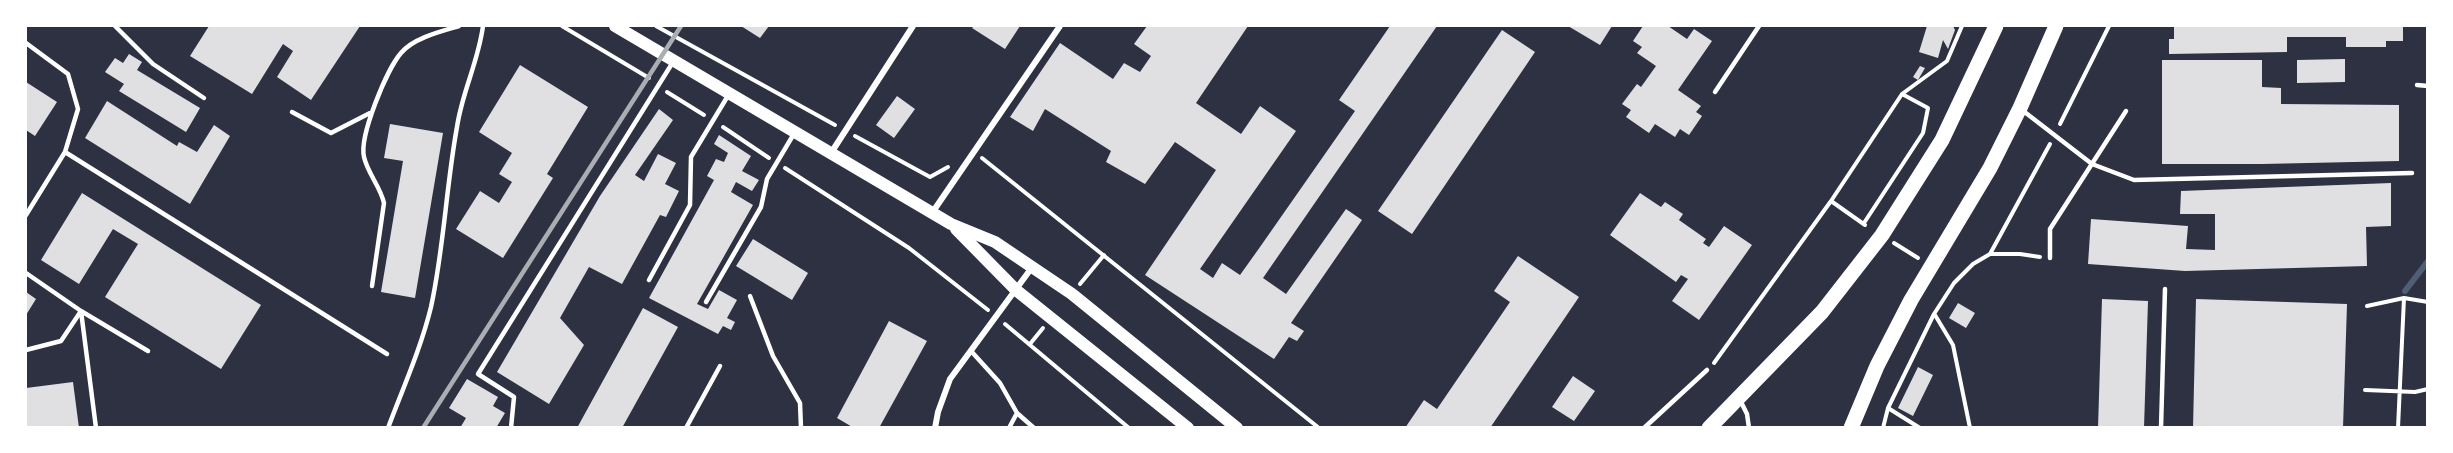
<!DOCTYPE html>
<html>
<head>
<meta charset="utf-8">
<style>
	body { margin:0 }
	#map { position:relative; width:2453px; height:453px; overflow:hidden; background:#2d3142; font-family:Inter,sans-serif }
	canvas { display:block }
	.frame { position:absolute; inset:0; border:27px solid #fff; pointer-events:none }
</style>
</head>
<body>
<div id="map">
<canvas width="2453" height="453"></canvas>
<div class="frame"></div>
</div>
<script>
const context = document.querySelector('canvas').getContext('2d');
context.lineJoin = 'round';
function stroke(path, color, width, dash) {
  context.strokeStyle = color;
  context.lineWidth = width;
  context.lineCap = dash ? 'butt' : 'round';
  context.setLineDash(dash || []);
  context.stroke(path);
}
function paint(path, color) {
  context.fillStyle = color;
  context.fill(path, 'evenodd');
}
stroke(new Path2D(`
	M2405,291L2428,261`), '#4f5d75', 6);
paint(new Path2D(`
	M209,26H360L311,100L277,77L293,51L283,44L252,94L190,56Z
	M741,26H769L760,38Z
	M974,26H1020L1005,49L972,28Z
	M1147,26H1248L1196,103L1241,134L1260,106L1296,131L1200,269L1213,278L1222,263L1240,275L1260,247L1355,111L1339,100L1390,26H1437L1263,278L1286,294L1346,209L1362,220L1291,323L1304,331L1297,341L1289,337L1274,359L1145,275L1216,170L1175,142L1145,184L1106,162L1111,151L1045,109L1033,131L1010,117L1060,43L1113,79L1124,63L1140,72L1151,56L1134,44Z
	M1568,26H1612L1600,45Z
	M1643,26H1668L1687,39L1694,29L1712,41L1678,90L1701,106L1696,112L1702,116L1689,135L1680,129L1675,137L1655,124L1649,133L1626,117L1631,110L1622,104L1637,84L1641,87L1656,66L1637,53L1642,47L1633,41Z
	M1927,26H1953L1955,30L1948,49L1943,40L1938,58L1919,52Z
	M2174,26H2403V41H2386V47H2346V37H2287V52L2169,54V39H2174Z
	M1502,30L1535,52L1412,234L1378,211Z
	M129,54L142,62L137,70L200,108L186,132L119,91L124,84L105,72L115,58L123,63Z
	M2345,59V82L2297,83V60Z
	M2162,60H2262V87L2281,88V104L2399,105V161L2262,164H2162Z
	M520,65L588,107L547,174L553,178L503,258L456,229L480,191L499,203L512,182L499,174L512,153L479,132Z
	M1920,66L1925,68L1918,80L1913,77Z
	M26,82L57,102L35,136L26,130Z
	M897,96L915,109L894,138L876,125Z
	M107,101L177,146L179,142L197,152L214,125L230,136L190,204L85,138Z
	M659,109L673,120L635,175L644,181L658,154L676,163L665,184L679,191L666,217L660,215L622,284L589,267L560,318L584,345L549,404L497,372L600,196Z
	M390,124L443,133L415,298L381,292L403,161L384,158Z
	M719,135L751,156L742,171L759,180L752,191L736,182L731,192L753,205L697,304L708,309L719,290L737,300L727,318L735,322L731,330L723,326L718,334L649,298L714,180L707,176L716,159L724,162L728,153L714,144Z
	M2391,183V226L2366,227L2367,266L2185,271L2088,264L2091,219L2188,226L2186,249L2215,250V214H2180L2181,191Z
	M82,193L261,305L221,369L105,297L138,244L113,229L79,284L41,260Z
	M1640,193L1661,207L1665,202L1683,214L1679,220L1706,239L1703,243L1709,247L1724,226L1752,245L1699,320L1672,301L1688,279L1681,275L1676,282L1610,235Z
	M753,239L808,273L792,300L736,266Z
	M1518,256L1579,297L1490,428H1405L1424,400L1437,409L1510,302L1494,291Z
	M26,292L36,299L26,315Z
	M2102,299L2148,301L2144,428H2098Z
	M2196,299L2347,304L2343,428H2193Z
	M1958,303L1975,313L1966,328L1949,318Z
	M643,308L678,327L622,428H577Z
	M889,321L927,341L879,428H854L837,418Z
	M1918,367L1933,375L1913,416L1898,408Z
	M1573,376L1595,391L1574,421L1552,407Z
	M467,379L498,397L493,406L505,413L496,428H460L466,418L449,408Z
	M73,382L79,428H26V388Z`), '#e0e0e3');
stroke(new Path2D(`
	M562,26L649,78
	M656,26L835,125
	M667,92L704,115
	M2060,124L2109,26
	M723,127L769,158
	M855,136L930,177L948,167
	M982,158L1319,428
	M785,168L909,248L988,310
	M1831,201L1865,225
	M1864,223L1923,133L1928,108L1902,94
	M1894,243L1918,258
	M1991,254H2020L2040,257
	M1080,284L1104,255
	M2367,306L2404,298L2428,302
	M1935,315L1953,345L1970,428
	M1005,324L1129,428
	M1030,344L1043,328
	M1714,363L1831,201L1902,94L1947,61L1962,26
	M2365,390L2415,392L2428,389
	M1888,408L1920,428
	M1883,428L1888,408L1934,314L1954,283L1973,264L1990,254L2050,144
	M2398,428L2404,298`), '#fff', 4);
stroke(new Path2D(`
	M115,26L153,64L204,98
	M26,43L68,74L78,109L65,152L26,215
	M2417,85L2428,86
	M1715,92L1759,26
	M2022,110L2092,164L2134,180L2412,173
	M292,112L331,133L370,113
	M65,152L387,354
	M2050,258V229L2126,111
	M26,273L81,311L148,351
	M649,280L690,205L691,157L729,94
	M372,286L384,203C380,186 368,174 364,157C359,136 387,69 401,53C413,38 442,31 459,26
	M750,296L773,356L800,403L801,428
	M706,302L761,207L767,179L795,132
	M26,350L61,341L81,311L96,428
	M971,351L1000,383L1017,413L1034,428
	M1740,400L1747,414L1749,428
	M388,428C403,388 421,348 431,307C444,248 446,187 457,127C462,92 478,63 483,26
	M511,428L514,397L478,374L673,62
	M686,428L720,366
	M1009,428L1017,413
	M1644,428L1707,370
	M2161,428L2165,289`), '#fff', 4.5);
stroke(new Path2D(`
	M831,153L913,26
	M932,213L1060,26
	M935,428L938,412L950,379L1033,266`), '#fff', 6);
stroke(new Path2D(`
	M615,26L951,224L995,242L1072,294L1237,428
	M956,229L1016,290L1188,428`), '#fff', 12);
stroke(new Path2D(`
	M1709,428L1822,312L1882,235L1942,140L1996,26
	M1851,428L1877,366L1911,300L1990,168L2020,108L2056,26`), '#fff', 15);
stroke(new Path2D(`
	M423,428L681,26`), '#abadb3', 4.5);
</script>
</body>
</html>
